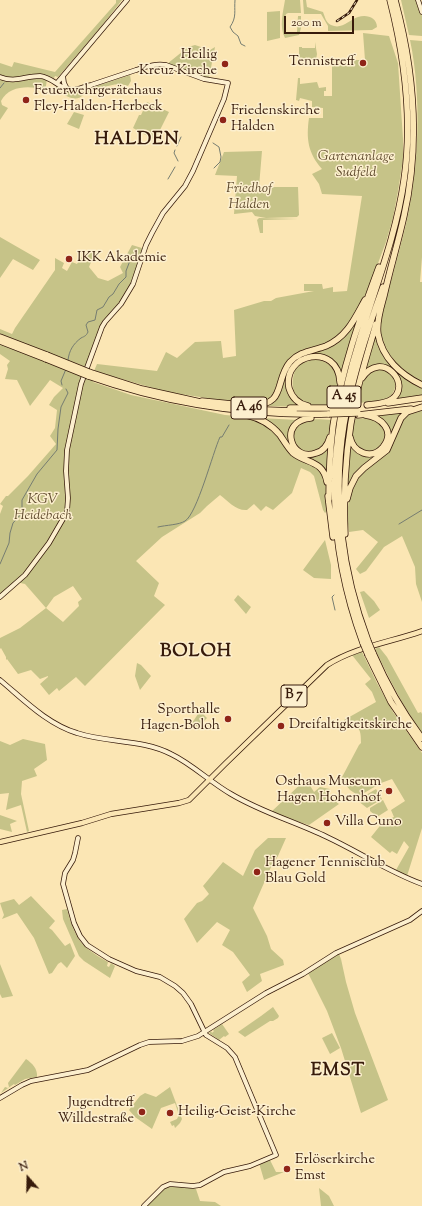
<!DOCTYPE html>
<html>
<head>
<meta charset="utf-8">
<style>
	body { margin:0 }
	#map { position:relative; width:422px; height:1206px; overflow:hidden; background:#fbe6b4; font-family:"Sorts Mill Goudy",serif }
	canvas { display:block }
	.north { position:absolute; left:8px; top:1158px; width:40px; height:40px; -webkit-text-stroke:3px #fcefce; paint-order:stroke; rotate:340deg; font-size:11px; font-weight:700; line-height:16px; text-align:center; color:#371b0b }
	.north::after { content:''; display:block; margin:auto; width:14px; height:18px; background:#371b0b; clip-path:polygon(50% 0,100% 100%,50% 72%,0 100%) }
	.scale { position:absolute; left:284px; top:16px; width:70px; height:18px; box-sizing:border-box; border:2px solid #371b0b; border-top:0; padding-left:5px; font-size:12px; line-height:14px; white-space:nowrap; color:#371b0b; -webkit-text-stroke:3px #fcefce; paint-order:stroke }
</style>
</head>
<body>
<div id="map">
<canvas width="422" height="1206"></canvas>
<div class="north">N</div>
<div class="scale">200 m</div>
</div>
<script>
const context = document.querySelector('canvas').getContext('2d');
context.lineJoin = 'round';
function paint(path, color) {
  context.fillStyle = color;
  context.fill(path, 'evenodd');
}
function stroke(path, color, width, dash) {
  context.strokeStyle = color;
  context.lineWidth = width;
  context.lineCap = dash ? 'butt' : 'round';
  context.setLineDash(dash || []);
  context.stroke(path);
}
function label(font, color, halo, rows, align = 'center') {
  context.font = font + ' "Sorts Mill Goudy",serif';
  context.lineWidth = 3;
  context.setLineDash([]);
  context.textBaseline = 'middle';
  context.strokeStyle = halo;
  context.fillStyle = color;
  for (const [text, x, y, turn = 0] of rows) {
    context.save();
    context.translate(x, y);
    context.rotate((+turn || 0) * Math.PI / 180);
    context.textAlign = isNaN(turn) ? turn : align;
    if (halo) context.strokeText(text, 0, 0);
    context.fillText(text, 0, 0);
    context.restore();
  }
}
paint(new Path2D(`
	M116,0H122L101,27L58,77L55,76L54,78L45,75L15,79L0,76V63L12,67L14,62L55,72L116,3Z
	M285,0H300L301,13H288L286,14L284,21L285,32L289,34H295L297,32L298,16H301V28L299,35L285,38C279,27 283,12 285,0Z
	M303,0H306L307,7L323,12C325,17 326,23 331,25C342,30 349,20 358,17C366,14 377,17 377,27L372,30L328,31V26L321,14H304Z
	M401,0H416L422,16V36L409,35Z
	M280,11V38L267,41V12Z
	M363,33L389,36L398,63L403,139V160L398,191L393,218L386,242L371,282L359,309L347,328L334,340L293,357L277,390L269,400L255,404L239,403L167,392L94,371L97,364L157,371L166,352L177,358L195,342L221,341L223,358L236,356L234,310L264,301H271L276,298L314,291H304V284H322L323,289L333,287V292L347,291L362,196L322,194L319,184L312,174L322,169C308,153 306,139 309,118H323V108L312,107V101L300,98L299,101L296,100L298,78H300V84L317,82L319,88L326,87V91H324V96H332V63H351V60H365Z
	M410,40L422,41V257L420,282H422V382C403,374 383,356 380,334C377,314 388,293 393,274C397,258 402,241 406,224C419,168 422,97 410,40Z
	M315,42L317,54L316,60H306V62H299V47H302V48H315Z
	M195,45L210,50L215,47L209,78L201,77L167,64L188,47Z
	M130,75L131,81L128,86C115,80 96,91 83,95C75,104 62,93 54,89L57,86L68,91L78,92Z
	M39,78L47,79L46,86L44,89C29,86 9,85 1,101L2,105L8,108L0,120V81L1,79Z
	M147,102L169,112L155,140L133,128L139,115H141Z
	M74,112L84,115L79,129L67,124Z
	M262,151L259,187H298L299,215L297,217L266,218L255,216L252,212L234,214L237,176L215,175L224,152Z
	M259,218L298,219L263,220V233H260L257,220Z
	M0,237L40,260L33,270L13,259L0,278Z
	M132,245L145,249L134,283L121,304L104,324L88,368L75,363L72,370L94,378L93,382L131,395L225,415L250,417L271,428L281,439L320,471L326,484L328,510L325,513L323,510L314,476L310,472L301,468L292,493L273,510L266,506L261,511L254,504L247,510C236,511 228,501 220,495L207,506L200,513L162,537L136,561L159,583L154,596L165,605L85,686L76,677L59,691L57,688L49,695L40,684L48,677V676L40,679L31,670L18,674L7,659L6,660V657L1,648L0,649V638L20,628L46,608L25,584L16,582L0,596V514L3,506L0,504L6,496H8L28,476L56,444L50,436L55,428L57,410L49,405L54,397L63,388L50,380L30,406L17,380L5,379L8,369L7,365L10,361L0,354V329L12,334L15,328L55,270V258L64,263L62,268L67,271L72,262L77,264L81,257L86,259L88,254L85,253L88,250L94,255L89,267L98,278L108,281L123,273L120,267ZM73,586L82,599L78,602L79,606L63,622L46,608L54,597Z
	M365,302L341,374L340,370L327,357L302,358L287,384L303,407L268,406L273,402L293,362L298,357L340,341L353,327Z
	M376,329L377,339L398,372L408,380L422,387V396L395,401L399,394L400,387L386,367L364,373Z
	M314,358C342,365 339,381 334,405C326,405 314,407 306,403C289,395 291,379 297,365Z
	M374,370C379,370 384,369 389,372C398,378 397,391 389,397C381,403 367,402 357,403L363,381L365,377Z
	M422,410V602L416,584L415,567L402,536L384,547L366,571L360,574L356,569L378,542L363,530L349,532L347,516L349,498L357,479L369,466L401,422L409,414Z
	M404,412L388,446L365,465L346,495L350,443L353,448L377,454L389,435L375,415Z
	M260,418L298,420L294,423L293,447L311,456L329,443L327,477L325,472L300,455Z
	M366,418C373,419 381,422 384,429C392,447 363,461 355,443C354,440 352,437 351,434C351,429 353,424 353,419Z
	M332,420C330,429 329,443 320,449C301,463 280,431 304,421C312,418 324,420 332,420Z
	M325,540L331,565V579L314,578L303,570Z
	M364,591L374,601L380,610L369,618L360,592Z
	M238,595L251,607L246,614L234,600Z
	M379,647L387,657L418,713L421,712L422,714V733C403,707 389,678 375,649Z
	M362,652L377,683L393,712L422,753V828L407,876L396,870L409,847L404,841L397,854L392,851L390,853L371,837L383,822L394,817L391,810L405,801L392,779L381,783L359,796L350,790L341,779L359,745L361,743C361,730 360,725 346,724L344,720L376,702L372,692L365,684L371,679L352,655Z
	M137,663L141,665L151,676L140,690L135,676Z
	M200,711L207,718L198,727L192,723Z
	M23,739L45,744L47,760L34,769L37,776L22,781L21,794L29,831L27,832L21,805L6,810L9,793L0,794V741L10,745Z
	M306,779L314,792L320,787L330,789L326,794L339,804L309,825L270,813Z
	M376,789L382,799L367,808L358,801L361,798Z
	M383,800L388,810L377,817L370,811V808Z
	M0,815L17,821L10,824L12,832L0,829Z
	M268,838H286L278,856L271,867L253,908L267,936L271,949L283,960L284,965L260,974L262,981L247,992L242,982L250,975L233,952L222,945L230,930L217,922L197,943L184,919L197,903L202,901L209,894L203,886L223,862L243,876L255,850Z
	M31,896L55,921L49,928L52,930L65,946L70,943L75,956L67,968L61,962L58,964L52,973L49,974L34,938L17,913L2,919L4,915L0,903L14,899L19,905Z
	M67,909C75,939 81,947 108,962L107,966L109,967L111,963L115,966L110,978L84,961L79,956L63,919L62,910Z
	M339,954L341,959L346,982L355,1013L388,1100L361,1113L341,1048L327,1011L308,973Z
	M0,964L13,996L2,998L0,994Z
	M273,1007L279,1016L278,1018L273,1021H270L245,1037L238,1032L261,1016Z
	M222,1024L229,1034L225,1037L224,1036L219,1040L209,1033L211,1031L212,1033L214,1031L213,1030Z
	M332,1033L340,1048L330,1054L322,1038Z
	M26,1059C32,1063 38,1069 37,1077L25,1079L15,1085L14,1084L1,1093L5,1087L8,1088L9,1087L8,1083Z
	M170,1087L182,1119L180,1123L175,1128L174,1125L172,1126L170,1122L177,1119L179,1115L175,1103L161,1108L152,1129L135,1117L129,1110L140,1096L145,1093L156,1097Z
	M269,1158L276,1172H284L264,1180L259,1163Z
	M172,1184L196,1189L200,1201L215,1202L221,1206H146L164,1188Z
	M319,1188L329,1196L334,1206H321Z`), '#c6c388');
stroke(new Path2D(`
	M235,0C234,11 237,17 230,27L233,32L238,36L241,44L245,46
	M0,88L4,83
	M213,143L219,147L221,157L220,162L214,168
	M177,146L181,137
	M175,150L174,153L178,161
	M168,179L175,167
	M68,360C69,351 73,344 81,338C85,336 86,336 88,332L86,325L88,322L95,320L97,310L103,307L109,297L113,294L119,284L126,277V271L131,258
	M62,385L61,381L66,369
	M399,524L422,510
	M158,527C166,525 179,525 185,521C197,514 213,452 220,437H222L229,425
	M0,564L9,543L10,533L13,523L22,513V500L37,474L57,450L58,429L61,407L68,393L66,389
	M334,595L332,597L335,610`), '#767d71', 1);
const secondary = new Path2D(`
	M418,0L422,12
	M63,76L64,83L67,89
	M0,77C15,83 25,76 40,76C53,77 61,91 74,90C80,89 86,86 91,85C106,80 121,75 136,70C146,67 155,63 166,65L204,79L228,83L224,99L193,171L185,186L163,213L152,233L146,245L133,284L121,304L105,322L102,327L81,384L67,450L66,471L68,498L67,512L49,543L25,575L0,597
	M57,83L127,0
	M0,680C23,699 47,724 77,733C107,743 142,739 171,754C192,764 210,782 231,794C261,812 296,822 327,837C359,852 389,872 422,884
	M78,838L75,853L73,860L65,873L63,884L74,923L80,936L87,945L109,959L136,971L160,977L175,986L183,993L191,1004L206,1035L227,1048L235,1057L276,1155L250,1166L224,1172L200,1185L193,1186L170,1184L163,1187L144,1206
	M0,1098L22,1085L31,1081L88,1070L140,1045L149,1042L182,1041L198,1036L266,993L303,974L336,953L410,920L422,911`);
const primary = new Path2D(`
	M0,842L82,823L111,814L179,803L189,800L225,764L327,665C355,647 391,642 422,631`);
const highway = new Path2D(`
	M395,0C414,70 420,145 404,216C398,243 390,269 384,296C381,307 376,322 378,334C382,358 401,375 422,385
	M0,337L47,355
	M0,341L46,359
	M89,372L142,389L205,403
	M88,376C167,404 245,416 329,414
	M362,378C381,349 413,384 392,399C385,404 375,404 367,405
	M202,401L242,405
	M388,403L422,398
	M251,405C287,406 274,381 290,362C300,351 313,351 326,346C347,337 355,318 365,300
	M308,406C299,404 292,398 289,388C282,353 338,342 340,382
	M237,407L256,409
	M290,408H329
	M267,410L294,411
	M246,415C260,418 271,424 280,435C284,441 288,448 293,453C307,464 323,460 327,482
	M358,415L411,409
	M311,418C277,421 291,463 316,453C324,451 328,444 330,437
	M350,437C353,452 371,461 383,447C396,431 381,417 365,415
	M328,496L333,537
	M329,499C329,475 330,450 333,426C341,371 360,318 379,267
	M347,499L350,488L356,476L364,468L387,450L401,418L407,412L422,407
	M345,534C343,488 346,442 356,397C361,373 369,349 376,324
	M368,641C342,572 332,497 344,424C352,377 367,331 383,287
	M363,643C326,542 326,447 358,345C374,290 396,237 404,180C413,119 405,59 390,0
	M373,653C386,683 402,712 422,738
	M368,655L391,702L422,747`);
stroke(secondary, '#371b0b', 5.5);
stroke(primary, '#371b0b', 6);
stroke(highway, '#371b0b', 7);
stroke(secondary, '#fcefce', 4);
stroke(primary, '#fbe6b4', 4.5);
stroke(highway, '#fbe6b4', 5.5);
const rail = new Path2D(`
	M337,21L349,13L357,0`);
stroke(rail, '#371b0b', 2.5);
stroke(rail, '#fcefce', 1, [3]);
const highwayBridge = new Path2D(`
	M47,355L89,372
	M46,359L88,376
	M332,410L358,408
	M329,414L358,413
	M368,641L373,653
	M363,643L368,655`);
stroke(highwayBridge, '#371b0b', 7, []);
stroke(highwayBridge, '#fbe6b4', 5.5);
for (const [x, y, r, color] of [
	[363,63,4,"#8f2418"],
	[225,64,4,"#8f2418"],
	[26,100,4,"#8f2418"],
	[223,120,4,"#8f2418"],
	[69,259,4,"#8f2418"],
	[228,719,4,"#8f2418"],
	[281,726,4,"#8f2418"],
	[389,791,4,"#8f2418"],
	[327,823,4,"#8f2418"],
	[257,872,4,"#8f2418"],
	[142,1112,4,"#8f2418"],
	[170,1113,4,"#8f2418"],
	[287,1169,4,"#8f2418"]
]) {
  const dot = new Path2D();
  dot.arc(x, y, r, 0, 2 * Math.PI);
  context.fillStyle = color;
  context.fill(dot);
  stroke(dot, '#fcefce', 1.5);
}
for (const [x, y, w] of [
	[344,397,34],
	[249,408,36],
	[294,696,26]
]) {
  const box = new Path2D();
  box.roundRect(x - w / 2, y - 11, w, 22, 3);
  context.fillStyle = '#fcefce';
  context.fill(box);
  stroke(box, '#371b0b', 1);
}
label('bold 13px', '#371b0b', null, [
	["A 45",344,397],
	["A 46",249,408],
	["B 7",294,696]
]);
label('14px', '#371b0b', '#fcefce', [
	["Heilig",217,56,"right"],
	["Kreuz Kirche",217,72,"right"],
	["Tennistreff",355,63,"right"],
	["Feuerwehrgerätehaus",34,92],
	["Fley-Halden-Herbeck",34,108],
	["Friedenskirche",231,112],
	["Halden",231,128],
	["IKK Akademie",77,259],
	["Sporthalle",220,711,"right"],
	["Hagen-Boloh",220,727,"right"],
	["Dreifaltigkeitskirche",289,726],
	["Osthaus Museum",381,783,"right"],
	["Hagen Hohenhof",381,799,"right"],
	["Villa Cuno",335,823],
	["Hagener Tennisclub",265,864],
	["Blau Gold",265,880],
	["Jugendtreff",134,1104,"right"],
	["Willdestraße",134,1120,"right"],
	["Heilig-Geist-Kirche",178,1113],
	["Erlöserkirche",295,1161],
	["Emst",295,1177]
], 'left');
label('italic 14px', '#624d30', '#fcefce', [
	["Gartenanlage",356,158],
	["Sudfeld",356,174],
	["Friedhof",249,190],
	["Halden",249,206],
	["KGV",43,501],
	["Heidebach",43,517]
]);
context.letterSpacing = '1px';
label('bold 18px', '#371b0b', '#fcefce', [
	["HALDEN",137,141],
	["BOLOH",196,653],
	["EMST",338,1072]
]);
context.letterSpacing = '0px';
</script>
</body>
</html>
